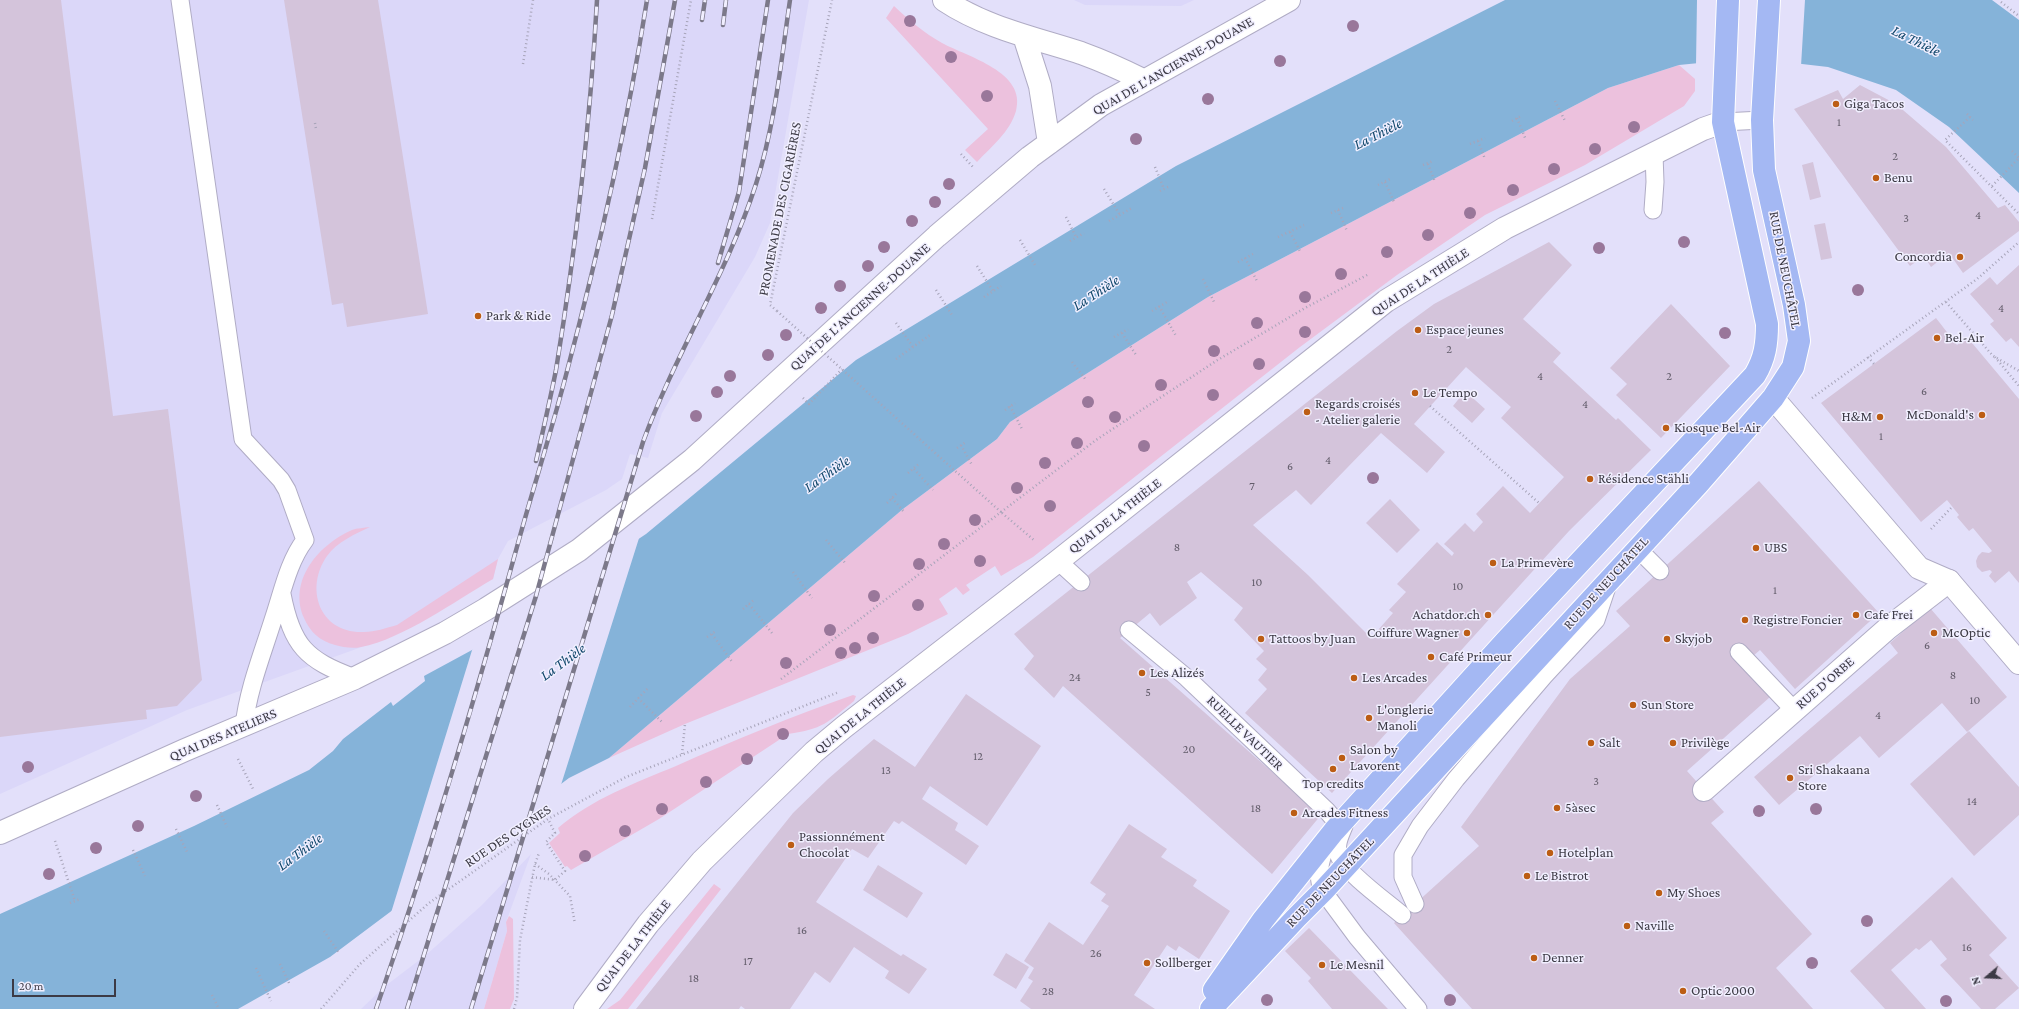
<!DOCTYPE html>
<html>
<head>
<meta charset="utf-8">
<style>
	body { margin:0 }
	#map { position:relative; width:2019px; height:1009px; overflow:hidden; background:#e3e0fa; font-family:"Crimson Pro",serif }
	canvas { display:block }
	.north { position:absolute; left:1967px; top:957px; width:40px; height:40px; -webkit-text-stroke:3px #f1efff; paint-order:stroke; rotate:251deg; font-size:11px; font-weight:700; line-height:16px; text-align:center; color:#3c3a45 }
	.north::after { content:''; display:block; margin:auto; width:14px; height:18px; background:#3c3a45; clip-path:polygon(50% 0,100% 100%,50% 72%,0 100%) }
	.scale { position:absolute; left:12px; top:979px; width:104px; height:18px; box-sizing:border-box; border:2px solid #3c3a45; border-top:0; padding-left:5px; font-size:12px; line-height:14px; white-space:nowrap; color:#3c3a45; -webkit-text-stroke:3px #f1efff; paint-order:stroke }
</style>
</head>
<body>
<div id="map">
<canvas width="2019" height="1009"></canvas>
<div class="north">N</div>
<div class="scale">20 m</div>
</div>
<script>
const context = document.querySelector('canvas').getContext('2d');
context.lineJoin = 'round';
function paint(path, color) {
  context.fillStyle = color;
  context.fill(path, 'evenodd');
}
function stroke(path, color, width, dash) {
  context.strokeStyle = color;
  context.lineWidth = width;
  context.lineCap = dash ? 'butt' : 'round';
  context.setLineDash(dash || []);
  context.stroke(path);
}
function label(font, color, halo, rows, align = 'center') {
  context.font = font + ' "Crimson Pro",serif';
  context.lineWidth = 3;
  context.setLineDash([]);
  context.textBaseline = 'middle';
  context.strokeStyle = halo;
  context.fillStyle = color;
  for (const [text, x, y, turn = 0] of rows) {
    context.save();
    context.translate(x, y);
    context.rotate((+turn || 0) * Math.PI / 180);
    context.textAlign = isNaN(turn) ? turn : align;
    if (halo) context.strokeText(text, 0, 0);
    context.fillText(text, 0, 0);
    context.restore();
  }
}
paint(new Path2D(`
	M0,0H809L770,223L755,257L662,413L648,458L630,454L622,479L606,490L508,541L498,559L493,579L370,644L187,710L0,794Z
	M1074,0H1194L1181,6L1085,5Z
	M531,854L506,922L507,931L484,1009H361L384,987L426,955L482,905Z`), '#dbd7f9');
paint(new Path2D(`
	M894,6C909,20 924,33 942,43C968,57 1027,72 1016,111C1010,132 991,147 977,162L965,150L988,129L886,18Z
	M1679,65L1695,79V91L1684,106L1585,165L1485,215L1397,275L1300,347L1033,557L1001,576L995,566L966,585L970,590L963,595L956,587L939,599L948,614L908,634L685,724L609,758L903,509L997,439L1010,422L1208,297L1608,88Z
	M370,527C355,534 337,542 327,556C304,589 320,634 364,632C375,632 386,628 397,625L498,559L493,579C455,601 403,639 361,647C353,649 342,647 335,645C320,641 310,632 304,618C288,581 318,545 352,530C357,528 364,528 370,527Z
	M853,695L856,696L854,701C827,723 823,729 788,734L659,819L571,870L567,866L565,867L549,843L560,833L558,828C592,799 635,783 676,766C734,740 793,716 853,695Z
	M714,884L721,889L628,1009H607L620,1000Z
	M509,916L513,919L514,999L510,1009H484L507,931L506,922Z`), '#ecc1dd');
paint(new Path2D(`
	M1505,0H1992L2019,20V193L1949,127L1896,90L1828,67L1750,58L1679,65L1608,88L1208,297L1010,422L997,439L903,509L609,758L569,778L330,957L238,1009H0V914L194,826L309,770L333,751L343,739L391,702L393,706L425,681L424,676L472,650L646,534L856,360L1176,166Z`), '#85b3d9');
paint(new Path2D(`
	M1697,0H1805L1801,66L1750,60L1696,65Z
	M640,535L560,788L390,916L473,647Z`), '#e3e0fa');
paint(new Path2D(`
	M0,0H61L113,416L168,409L202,680L177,706L146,710L147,719L0,737Z
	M284,0H378L428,314L347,327L343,303L332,305Z
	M1860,85L1896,104L1946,147L1998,208L2005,205L2019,222V231L1963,273L1949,253L1931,267L1924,256L1910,266L1794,109L1838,90L1843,99Z
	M1813,162L1821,197L1810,200L1802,165Z
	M1825,223L1832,258L1821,260L1814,225Z
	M1549,242L1572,265L1523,319L1561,353L1553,362L1616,420L1618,418L1651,450L1569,531L1332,793L1245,713L1267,689L1258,680L1267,669L1256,659L1264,651L1234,620L1243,608L1201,572L1187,582L1197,598L1160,626L1150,613L1120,638L1321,815L1272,874L1063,686L1054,698L1024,669L1034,656L1014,634L1397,331L1434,304ZM1466,367L1511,407L1501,418L1564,477L1530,513L1503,486L1476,514L1483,522L1474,532L1465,523L1444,544L1454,553L1452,556L1437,542L1397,584L1406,592L1389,610L1393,613L1371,638L1308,575L1253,525L1296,490L1311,505L1381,433L1427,473L1445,452L1414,424Z
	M2019,265V347L2011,338L2006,342L1990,324L1994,321L1970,294L1990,277L1997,285Z
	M1671,304L1730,366L1661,438L1616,395L1627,384L1610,368Z
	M1936,318L1957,345L1967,337L2019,399V583L2009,571L1995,583L1989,576L1992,572L1990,570L1982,572L1977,567L1976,561L1978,556L1982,552L1989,553L1992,551L1973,528L1969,531L1957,517L1959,515L1947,500L1921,522L1821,403Z
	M1465,391L1485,409L1472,423L1453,406Z
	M1759,481L1879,613L1795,689L1760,650L1753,656L1770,697L1687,771L1724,812L1711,823L1812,934L1776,968L1813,1009H1472L1394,923L1479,846L1461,827L1570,679L1630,626L1616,611Z
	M1390,499L1420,530L1397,553L1366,523Z
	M1930,608L2007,697L1967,732L1942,703L1879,758L1860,736L1779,805L1754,777L1898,653L1890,643Z
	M966,694L1041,746L987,826L930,786L922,799L958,823L955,830L979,846L966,865L902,821L899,824L894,821L868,858L852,849L816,902L901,956L903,954L927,969L909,994L885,978L889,971L854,947L830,983L815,972L790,1009H745L741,1006L739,1009H636L793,813L828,779L874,739L915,767Z
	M1969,731L2019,787V815L1974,856L1910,784Z
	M1129,824L1167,849L1161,857L1197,880L1193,886L1230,911L1199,959L1179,946L1176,951L1167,945L1134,995L1155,1009H1031L1020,1001L1033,981L1028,978L1034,968L1024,961L1049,922L1083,945L1109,906L1101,901L1106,894L1090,883Z
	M878,865L923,893L907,918L863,890Z
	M1952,877L2007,938L1989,955L2019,988L1995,1009H1981L1940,965L1947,959L1931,940L1919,950L1916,948L1891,970L1926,1009H1885L1850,971Z
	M1309,928L1388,1009H1332L1308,981L1311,978L1285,951Z
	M1006,953L1029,967L1016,989L993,975Z`), '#d4c4db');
const service = new Path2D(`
	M180,0L243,439L281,480L287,490L305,540C288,562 282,594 273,620C262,655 248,690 244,726
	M1723,122L1762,120
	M1653,210L1655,182L1654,154
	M1637,548L1660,571
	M1058,561L1081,582
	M282,594C292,646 306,660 355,678
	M1129,630L1187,678L1327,811L1339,825
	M1739,652L1794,710
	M1344,826C1340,836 1335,845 1339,856C1346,873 1387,902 1402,915
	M1327,845C1320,859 1316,877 1323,891L1357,937L1418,1009
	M1415,904L1403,877V855L1420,826L1456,779L1544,676L1596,620L1608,584`);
const pedestrian = new Path2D(`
	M1704,790L1888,628L1949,581`);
const minor = new Path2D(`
	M944,0C986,28 1035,38 1081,53C1103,61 1123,70 1143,80
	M1024,36L1040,86L1049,143
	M1773,398L1919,568L1949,581L2019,663
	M0,833L185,750L355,678L445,633L486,609L579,550L692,460L937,236L1030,157L1101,105L1289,0
	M585,1009L648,924L702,861L814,752L844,727L1058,561L1386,301L1505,228L1703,129L1723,122`);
const primary = new Path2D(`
	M1214,990L1263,920L1334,831L1506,641L1755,375C1765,358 1767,344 1767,324L1723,122L1728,0
	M1211,1009L1296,918L1323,891L1698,484L1773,398L1793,367L1799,341L1794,305L1764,170L1762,120L1769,0`);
stroke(service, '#b0acc5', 19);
stroke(pedestrian, '#b0acc5', 24);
stroke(minor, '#b0acc5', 24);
stroke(primary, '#fff', 24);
stroke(new Path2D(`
	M2001,2L2019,16
	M523,64L533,0
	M1555,101L1565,121
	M1967,114L1973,120
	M1970,117L1945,140L2019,214
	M1517,118L1526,140
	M1512,121L1521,116
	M315,123L316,129
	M1478,141L1485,159
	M1470,144L1485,138
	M2012,151L2019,158
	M961,154L973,167
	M1428,164L1435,182
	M1423,165L1433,161
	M1155,167L1164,189
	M1385,182L1394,202
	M1378,185L1390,179
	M1992,186L2019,158
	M1104,189L1120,215
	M1160,191L1170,186
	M1338,210L1347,231
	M1331,213L1345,207
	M1066,217L1076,237
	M652,219L691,0
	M1109,221L1132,208
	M1290,232L1301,253
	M1278,237L1304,225
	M1020,240L1035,265
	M1070,241L1084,233
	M1245,258L1257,281
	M1238,262L1253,254
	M977,266L993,291
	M1203,279L1214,302
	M936,290L952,315
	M984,297L1001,286
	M1946,302L1993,356L2019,371
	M1159,306L1176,336
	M777,311L770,305L832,0
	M1152,311L1167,302
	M896,323L913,347
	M1122,333L1136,355
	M1114,337L1128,329
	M1868,357L1874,364
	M1995,357L2019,386
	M896,359L930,335
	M1072,362L1086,380
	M803,398L809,404L842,369
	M1812,398L1977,279L2019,242
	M1010,406L1022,429
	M1430,406L1539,503
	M1005,410L1015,403
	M961,445L972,465
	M957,448L966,442
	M914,469L933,490
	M908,473L920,463
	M892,498L905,513
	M887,503L898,492
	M1002,513L1035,541
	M1931,529L1952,507
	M826,540L846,564
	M793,572L812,598
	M749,604L772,633
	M743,609L755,599
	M712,634L733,663
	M707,637L716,631
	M781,679L1096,440L1216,361L1305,308L1369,274
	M638,698L662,722
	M630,707L648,688
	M682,754L685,724
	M238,759L254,791
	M217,805L227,827
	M176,829L187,852
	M55,841L75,901
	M133,850L145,876
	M535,864L549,874L570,896L575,924
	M532,877L555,880L565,871L546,842L555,833L548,819
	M70,903L80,899
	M324,931L339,953
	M280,964L289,983
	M256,968L271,1001
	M212,995L219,1009
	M321,1009L360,964L429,903L548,819L626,777L839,692
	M514,1009L517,998L520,940L535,864L539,853`), '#a7a4b9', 2.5, [1, 3]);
stroke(service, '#fff', 17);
stroke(pedestrian, '#fff', 22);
stroke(minor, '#fff', 22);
stroke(primary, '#a4b8f3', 22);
const rail = new Path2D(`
	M702,20L705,0
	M723,25L726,0
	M718,263L739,192L768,0
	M536,461C543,431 550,400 556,370C576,247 590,124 597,0
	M376,1009C430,854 476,695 520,536C535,482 552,429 566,375C599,251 627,126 647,0
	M407,1009L536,596L612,315L645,168L675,0
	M471,1009L643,442C675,354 727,274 756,184C775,125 781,62 790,0`);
stroke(rail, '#7c798a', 4.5);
stroke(rail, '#f1efff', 3, [9]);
stroke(new Path2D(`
	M777,311L1002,513`), '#a7a4b9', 2.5, [1, 3]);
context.fillStyle = '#99779a';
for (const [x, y] of [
	[910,21],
	[1353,26],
	[951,57],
	[1280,61],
	[987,96],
	[1208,99],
	[1634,127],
	[1136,139],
	[1595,149],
	[1554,169],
	[949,184],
	[1513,190],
	[935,202],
	[1470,213],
	[912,221],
	[1428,235],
	[1684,242],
	[884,247],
	[1599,248],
	[1387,252],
	[868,266],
	[1341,274],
	[840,286],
	[1858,290],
	[1305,297],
	[821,308],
	[1257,323],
	[1305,332],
	[1725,333],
	[786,335],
	[1214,351],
	[768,355],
	[1259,364],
	[730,376],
	[1161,385],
	[717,392],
	[1213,395],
	[1088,402],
	[696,416],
	[1115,417],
	[1077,443],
	[1144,446],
	[1045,463],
	[1373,478],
	[1017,488],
	[1050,506],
	[975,520],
	[944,544],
	[980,561],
	[919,564],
	[874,596],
	[918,605],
	[830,630],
	[873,638],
	[855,648],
	[841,653],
	[786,663],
	[783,734],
	[747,759],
	[28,767],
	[706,782],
	[196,796],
	[662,809],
	[1816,809],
	[1759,811],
	[138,826],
	[625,831],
	[96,848],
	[585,856],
	[49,874],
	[1867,921],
	[1812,963],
	[1267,1000],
	[1450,1000],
	[1946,1001]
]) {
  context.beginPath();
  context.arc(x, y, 6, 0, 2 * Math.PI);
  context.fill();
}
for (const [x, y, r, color] of [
	[1836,104,4,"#bc5d14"],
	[1876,178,4,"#bc5d14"],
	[1960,257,4,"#bc5d14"],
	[478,316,4,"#bc5d14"],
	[1418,330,4,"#bc5d14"],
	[1937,338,4,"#bc5d14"],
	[1415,393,4,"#bc5d14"],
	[1307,412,4,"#bc5d14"],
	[1982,415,4,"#bc5d14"],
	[1880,417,4,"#bc5d14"],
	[1666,428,4,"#bc5d14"],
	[1590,479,4,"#bc5d14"],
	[1756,548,4,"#bc5d14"],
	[1493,563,4,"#bc5d14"],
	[1488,615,4,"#bc5d14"],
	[1856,615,4,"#bc5d14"],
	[1745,620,4,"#bc5d14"],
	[1467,633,4,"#bc5d14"],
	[1934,633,4,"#bc5d14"],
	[1261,639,4,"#bc5d14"],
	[1667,639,4,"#bc5d14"],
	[1431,657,4,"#bc5d14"],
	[1142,673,4,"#bc5d14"],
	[1354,678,4,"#bc5d14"],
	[1633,705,4,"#bc5d14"],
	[1369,718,4,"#bc5d14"],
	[1591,743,4,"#bc5d14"],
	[1673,743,4,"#bc5d14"],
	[1342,758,4,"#bc5d14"],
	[1333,769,4,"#bc5d14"],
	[1790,778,4,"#bc5d14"],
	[1557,808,4,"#bc5d14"],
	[1294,813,4,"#bc5d14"],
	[791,845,4,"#bc5d14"],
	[1550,853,4,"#bc5d14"],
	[1527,876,4,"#bc5d14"],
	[1659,893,4,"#bc5d14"],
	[1627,926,4,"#bc5d14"],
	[1534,958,4,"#bc5d14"],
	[1147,963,4,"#bc5d14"],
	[1322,965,4,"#bc5d14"],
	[1683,991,4,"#bc5d14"]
]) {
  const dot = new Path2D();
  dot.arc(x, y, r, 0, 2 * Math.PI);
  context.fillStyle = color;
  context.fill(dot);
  stroke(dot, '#f1efff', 1.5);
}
label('12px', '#625c6a', null, [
	["1",1839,122],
	["2",1895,156],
	["4",1978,215],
	["3",1906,218],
	["4",2001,308],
	["2",1449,349],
	["4",1540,376],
	["2",1669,376],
	["6",1924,391],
	["4",1585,404],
	["1",1881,436],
	["4",1328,460],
	["6",1290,466],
	["7",1252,486],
	["8",1177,547],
	["10",1257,582],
	["10",1458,586],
	["1",1775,590],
	["6",1927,645],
	["8",1953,675],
	["24",1075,677],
	["5",1148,692],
	["10",1975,700],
	["4",1878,715],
	["20",1189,749],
	["12",978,756],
	["13",886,770],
	["3",1596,781],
	["14",1972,801],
	["18",1256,808],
	["16",802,930],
	["16",1967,947],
	["26",1096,953],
	["17",748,961],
	["18",694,978],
	["28",1048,991]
]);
label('14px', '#3c3a45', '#f1efff', [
	["QUAI DE L'ANCIENNE-DOUANE",1173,66,-30],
	["PROMENADE DES CIGARIÈRES",780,209,-79],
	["RUE DE NEUCHÂTEL",1785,270,79],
	["QUAI DE LA THIÈLE",1420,282,-33],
	["QUAI DE L'ANCIENNE-DOUANE",860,307,-42],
	["QUAI DE LA THIÈLE",1115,516,-38],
	["RUE DE NEUCHÂTEL",1606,583,-48],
	["RUE D'ORBE",1825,683,-41],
	["QUAI DE LA THIÈLE",860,716,-39],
	["RUELLE VAUTIER",1245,733,44],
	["QUAI DES ATELIERS",223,735,-23],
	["RUE DES CYGNES",508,836,-34],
	["RUE DE NEUCHÂTEL",1330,882,-46],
	["QUAI DE LA THIÈLE",633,946,-52]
]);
label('14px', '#3c3a45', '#f1efff', [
	["Giga Tacos",1844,104],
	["Benu",1884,178],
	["Concordia",1952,257,"right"],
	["Park & Ride",486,316],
	["Espace jeunes",1426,330],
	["Bel-Air",1945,338],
	["Le Tempo",1423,393],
	["Regards croisés",1315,404],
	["- Atelier galerie",1315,420],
	["McDonald's",1974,415,"right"],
	["H&M",1872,417,"right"],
	["Kiosque Bel-Air",1674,428],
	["Résidence Stähli",1598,479],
	["UBS",1764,548],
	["La Primevère",1501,563],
	["Achatdor.ch",1480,615,"right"],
	["Cafe Frei",1864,615],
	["Registre Foncier",1753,620],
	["Coiffure Wagner",1459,633,"right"],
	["McOptic",1942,633],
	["Tattoos by Juan",1269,639],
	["Skyjob",1675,639],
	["Café Primeur",1439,657],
	["Les Alizés",1150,673],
	["Les Arcades",1362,678],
	["Sun Store",1641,705],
	["L'onglerie",1377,710],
	["Manoli",1377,726],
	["Salt",1599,743],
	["Privilège",1681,743],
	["Salon by",1350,750],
	["Lavorent",1350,766],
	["Sri Shakaana",1798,770],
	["Store",1798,786],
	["Top credits",1333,784,"center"],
	["5àsec",1565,808],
	["Arcades Fitness",1302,813],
	["Passionnément",799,837],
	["Chocolat",799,853],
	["Hotelplan",1558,853],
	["Le Bistrot",1535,876],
	["My Shoes",1667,893],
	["Naville",1635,926],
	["Denner",1542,958],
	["Sollberger",1155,963],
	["Le Mesnil",1330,965],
	["Optic 2000",1691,991]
], 'left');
label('italic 15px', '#10476b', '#f1efff', [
	["La Thièle",1916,41,26],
	["La Thièle",1378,134,-27],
	["La Thièle",1096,293,-33],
	["La Thièle",827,474,-35],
	["La Thièle",563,662,-36],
	["La Thièle",300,852,-36]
]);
</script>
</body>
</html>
